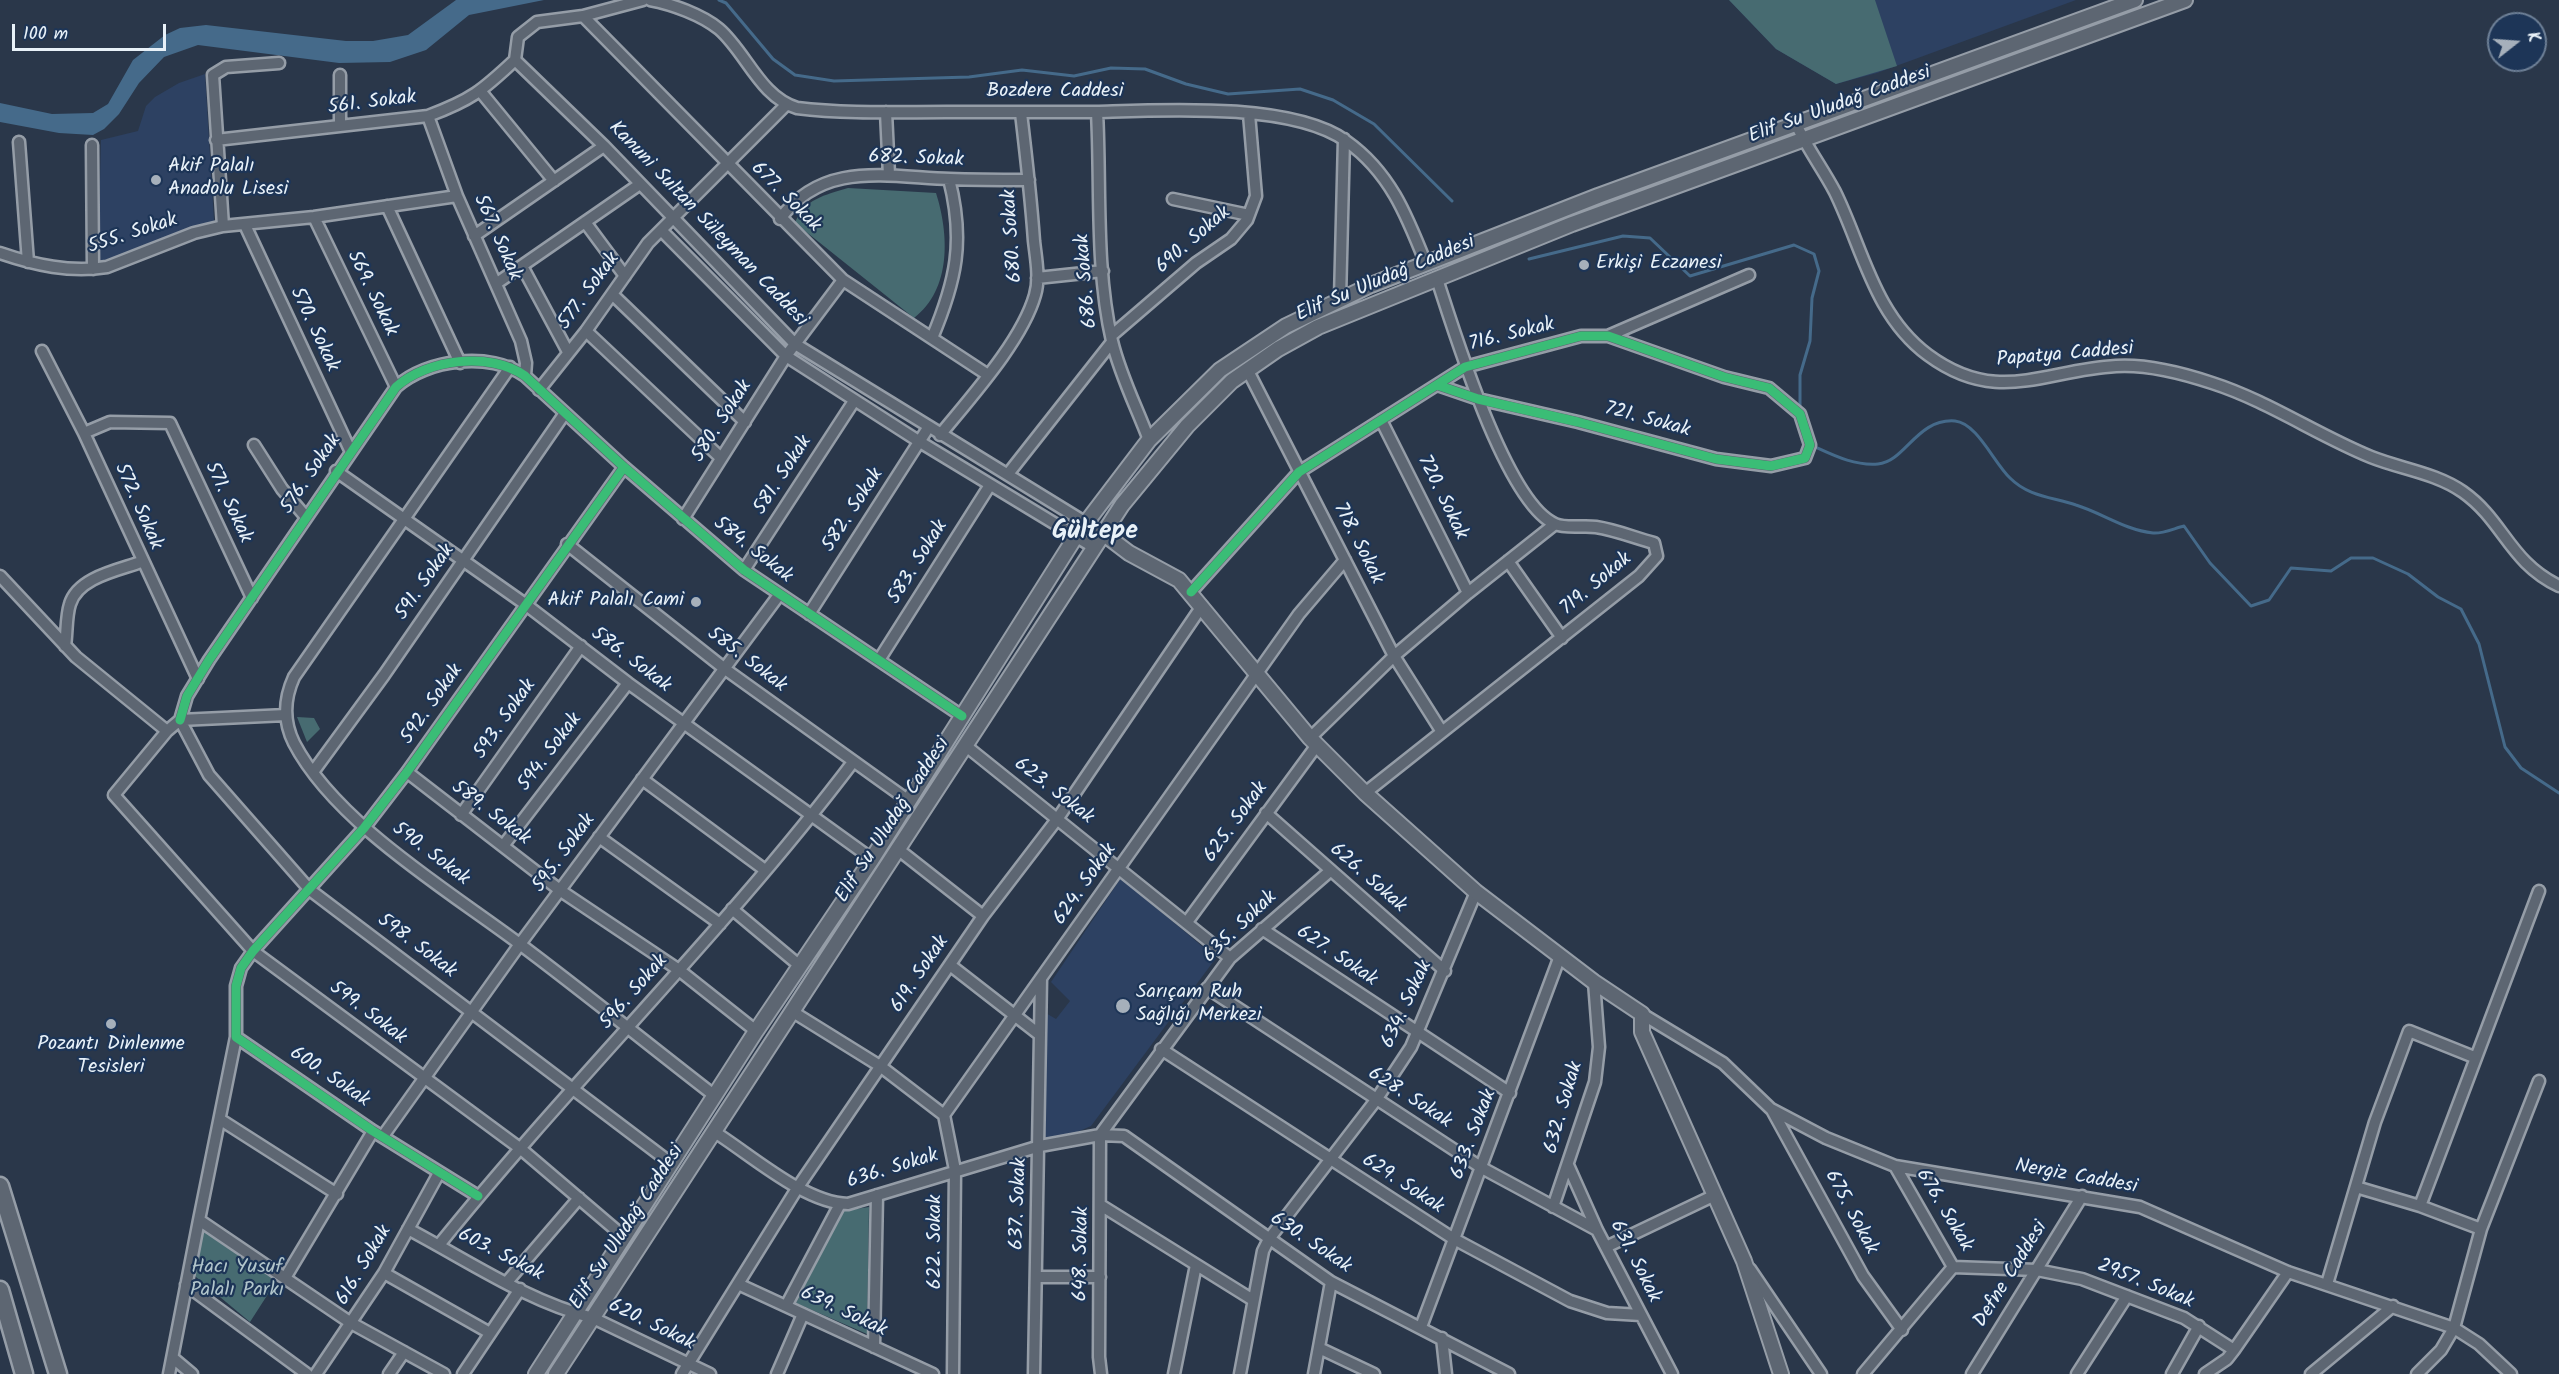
<!DOCTYPE html>
<html>
<head>
<meta charset="utf-8">
<style>
	body { margin:0 }
	#map { position:relative; width:2559px; height:1374px; overflow:hidden; background:#2a374a; font-family:Kalam,sans-serif }
	canvas { display:block }
	.north { position:absolute; left:2487px; top:12px; width:60px; height:60px; box-sizing:border-box; background:#1d3557; border:2px solid #6e8097; border-radius:50%; rotate:73deg; font-size:16px; font-weight:700; line-height:24px; text-align:center; color:#e8f1f8 }
	.north::after { content:''; display:block; margin:auto; width:21px; height:27px; background:#a6b0bb; clip-path:polygon(50% 0,100% 100%,50% 72%,0 100%) }
	.scale { position:absolute; left:12px; top:24px; width:154px; height:27px; box-sizing:border-box; border:3px solid #e8f1f8; border-top:0; padding-left:8px; font-size:18px; line-height:21px; white-space:nowrap; color:#e8f1f8; -webkit-text-stroke:4px #1d3557; paint-order:stroke }
</style>
</head>
<body>
<div id="map">
<canvas width="2559" height="1374"></canvas>
<div class="north">K</div>
<div class="scale">100 m</div>
</div>
<script>
const context = document.querySelector('canvas').getContext('2d');
context.lineJoin = 'round';
function paint(path, color) {
  context.fillStyle = color;
  context.fill(path, 'evenodd');
}
function stroke(path, color, width, dash) {
  context.strokeStyle = color;
  context.lineWidth = width;
  context.lineCap = dash ? 'butt' : 'round';
  context.setLineDash(dash || []);
  context.stroke(path);
}
function label(font, color, halo, rows, align = 'center') {
  context.font = font + ' Kalam,sans-serif';
  context.lineWidth = 4.5;
  context.setLineDash([]);
  context.textBaseline = 'middle';
  context.strokeStyle = halo;
  context.fillStyle = color;
  for (const [text, x, y, turn = 0] of rows) {
    context.save();
    context.translate(x, y);
    context.rotate((+turn || 0) * Math.PI / 180);
    context.textAlign = isNaN(turn) ? turn : align;
    if (halo) context.strokeText(text, 0, 0);
    context.fillText(text, 0, 0);
    context.restore();
  }
}
paint(new Path2D(`
	M1729,0H2076L1877,73L1836,84L1776,49Z
	M205,74L214,221L98,263L101,140L138,131L146,106L155,97L179,83Z
	M1121,878L1216,958L1091,1126L1075,1133L1044,1138V1012L1056,1019L1070,1001L1051,982Z`), '#2d4162');
paint(new Path2D(`
	M1729,0H1875L1897,66L1836,84L1776,49Z
	M848,188L936,193C949,234 952,289 914,318L795,223C804,199 825,195 848,188Z
	M297,717L314,718L320,729L307,742Z
	M869,1207L867,1334L796,1303L842,1211Z
	M205,1232L277,1280L250,1322L190,1272L201,1234Z`), '#476b71');
paint(new Path2D(`
	M456,0H544L469,15L426,50L390,62L339,63L198,45L164,57L139,83L119,114L104,129L93,135L59,133L0,122V103L52,114L93,113L108,104L133,60L165,35L180,28L206,25L346,41H373L408,35Z`), '#456a8a');
stroke(new Path2D(`
	M719,0L726,3L773,59L795,75L834,81L969,77L1022,70L1074,76L1111,68L1145,69L1186,84L1228,94L1300,89L1333,100L1374,124L1452,201
	M1529,259L1623,236L1650,238L1690,276L1794,245L1814,254L1819,271L1812,298L1810,341L1800,375V410
	M1813,446C1833,455 1854,466 1878,464C1905,462 1917,418 1955,421C1977,423 1994,463 2010,478C2029,497 2052,497 2076,505C2102,513 2125,530 2153,533C2163,534 2175,528 2184,526L2210,563L2251,606L2269,600L2291,568L2331,571L2351,558H2373L2408,574L2438,597L2461,609L2479,644L2505,747L2521,768L2559,793`), '#456a8a', 3);
const minor = new Path2D(`
	M650,0C672,4 702,15 719,29C746,52 760,97 797,108C846,114 897,112 946,112C996,112 1046,112 1096,112C1162,110 1291,102 1346,141C1390,172 1407,216 1426,264
	M583,16L843,280L988,375
	M515,60L604,146L795,344L1104,534
	M515,60L518,37L537,22L583,16L643,0
	M340,75V126
	M481,92L554,181
	M886,112L889,175
	M1097,112C1101,187 1095,267 1112,341C1120,375 1137,408 1149,440
	M428,116L457,196L521,341L526,363L525,376
	M1796,124C1807,148 1823,169 1835,192C1863,249 1874,315 1928,355C1997,406 2044,370 2116,366C2147,364 2182,373 2212,383C2268,401 2317,435 2371,457C2401,469 2436,473 2463,492C2504,521 2509,562 2559,586
	M216,140L428,116C471,100 482,91 515,60
	M19,142L28,262
	M92,145L93,269
	M1173,199L1249,215
	M387,206L460,363
	M314,217L396,387
	M780,219C823,160 888,177 950,179C976,180 1002,180 1029,180
	M585,222L625,276
	M245,225L350,450
	M223,226L213,75L226,67L279,63
	M661,230L786,356L920,442L1095,548
	M474,236L604,146
	M0,253C35,265 70,273 107,267L194,233L223,226L314,217L457,196
	M522,266L568,352
	M1037,278L1103,271
	M497,283L640,184
	M612,294L745,422
	M1340,299L1344,139
	M586,331L721,458
	M1111,336L1196,263L1231,239L1247,220L1256,196L1249,114
	M1608,336L1749,275
	M932,338C956,281 965,241 949,179
	M42,351L84,433L198,679
	M510,367L294,677C284,699 283,721 294,743C335,822 446,889 517,942C584,992 649,1045 715,1096
	M1247,369L1394,656L1442,732
	M539,390L586,331L648,243L786,105
	M1381,420L1468,593
	M84,433L110,422L170,423L252,598
	M940,435C970,398 1022,341 1035,295C1040,278 1036,259 1034,241C1031,198 1026,155 1021,113
	M254,445L282,489L306,517
	M336,471L525,604L628,683L872,859
	M1008,474L1112,342
	M683,519L786,356L843,280
	M567,544L725,669L909,801
	M1508,561L1562,638
	M744,570L854,401
	M0,576L76,657L167,731
	M1191,592L1299,472L1465,367L1581,336H1608L1724,377L1769,388L1800,414L1810,445L1805,458L1771,466L1716,459L1578,422L1478,399L1437,385
	M809,614L928,428
	M65,646C67,633 66,616 70,604C78,577 119,570 141,562
	M879,660L990,485
	M286,715L180,720L167,731L114,795L253,951L521,1149L623,1236
	M180,720L187,696L209,660L396,387C427,359 490,351 525,376L624,467L744,570L962,716
	M180,720L209,775L310,890L672,1164
	M1310,738L1394,656L1468,593L1555,524
	M966,746L1230,958
	M313,772L384,675L565,413
	M407,772L561,891L679,970L756,1031
	M642,779L765,870
	M1365,793L1639,576L1657,556L1654,543C1635,538 1616,530 1596,527C1584,525 1566,529 1555,524C1506,503 1454,331 1437,279
	M1266,813L1445,971
	M461,815L581,646
	M599,837L720,924
	M503,846L628,683
	M899,850L983,916
	M732,909L800,966
	M1187,922L1317,745
	M1262,929L1510,1093
	M950,965L1040,1035
	M1207,988L1482,1168L1597,1230
	M793,1012L880,1066L944,1115L955,1170L953,1374
	M1642,1014L1723,1063L1771,1109L1826,1138L1895,1166L2140,1207L2288,1272L2454,1328L2479,1344L2511,1374
	M1161,1049L1454,1239L1570,1301L1607,1313L1641,1315
	M1772,1110L1863,1276L1902,1330
	M944,1115L1299,614L1345,560
	M221,1120L337,1194
	M713,1131C750,1154 804,1203 848,1204L1040,1146L1100,1135L1124,1136L1331,1282L1509,1374
	M1100,1135L1230,958L1330,871
	M1100,1135L1099,1357L1101,1374
	M383,1136L520,944L779,595
	M1568,1165L1597,1230L1672,1374
	M1895,1166L1953,1267L2037,1270L2082,1279L2184,1318L2234,1350
	M2356,1187L2420,1206L2481,1229L2454,1328L2441,1350L2417,1374
	M478,1196L373,1131L236,1037V986L241,968L253,951L364,828L407,772L624,467
	M1102,1206L1253,1300
	M2420,1206L2539,891
	M1553,1207L1595,1082L1599,1047L1594,982
	M199,1220L236,1037
	M408,1229C467,1260 528,1302 593,1318L710,1374
	M2481,1229L2539,1081
	M439,1245C572,1080 725,931 853,762
	M1606,1247L1715,1195
	M1750,1269L1821,1374
	M384,1273L490,1333
	M1036,1277H1100
	M285,1278L373,1131
	M507,1282L579,1198
	M738,1284L933,1374
	M2327,1284L2375,1122L2409,1031L2474,1057
	M186,1285L307,1374
	M786,1306L840,1204
	M1421,1327L1560,956
	M1442,1338L1446,1374
	M874,1347L877,1195
	M1319,1348L1374,1374
	M173,1358L192,1374
	M169,1374L199,1220L351,1323L444,1374
	M316,1374L384,1273L439,1173
	M389,1374L404,1352
	M463,1374L520,1289
	M682,1374L798,1187L983,916L1058,818L1202,606
	M777,1374L803,1314
	M1034,1374L1041,978
	M1174,1374L1196,1265
	M1240,1374L1263,1251L1269,1239L1376,1100L1411,1047L1476,892
	M1314,1374L1331,1282
	M1863,1374L1953,1267
	M1972,1374L2082,1196
	M2077,1374L2127,1296
	M2172,1374L2199,1326
	M2205,1374L2227,1359L2234,1350L2288,1272
	M2311,1374L2393,1306`);
const major = new Path2D(`
	M1104,534L1129,553L1179,580L1310,738L1365,793L1476,892L1594,982L1642,1014V1032L1744,1261L1781,1374
	M536,1374L756,1031L872,859L1076,536L1149,440L1220,370L1286,326L1371,285L1598,196L2135,0
	M556,1374L1122,505L1187,426L1232,381L1278,349L1318,327L1572,224L2185,0`);
const highway = new Path2D(`
	M0,1186L58,1374
	M0,1290L24,1374`);
stroke(minor, '#959da7', 15);
stroke(major, '#959da7', 18);
stroke(highway, '#959da7', 21);
stroke(minor, '#5d6672', 10);
stroke(major, '#5d6672', 14);
stroke(highway, '#5d6672', 16);
stroke(new Path2D(`
	M1191,592L1299,472L1465,367L1581,336H1608L1724,377L1769,388L1800,414L1810,445L1805,458L1771,466L1716,459L1578,422L1478,399L1437,385
	M180,720L187,696L209,660L396,387C427,359 490,351 525,376L624,467L744,570L962,716
	M478,1196L373,1131L236,1037V986L241,968L253,951L364,828L407,772L624,467`), '#3abd76', 9);
for (const [x, y, r, color] of [
	[156,180,6,"#a6b0bb"],
	[1584,265,6,"#a6b0bb"],
	[696,602,6,"#a6b0bb"],
	[1123,1006,8,"#a6b0bb"],
	[111,1024,6,"#a6b0bb"]
]) {
  const dot = new Path2D();
  dot.arc(x, y, r, 0, 2 * Math.PI);
  context.fillStyle = color;
  context.fill(dot);
  stroke(dot, '#1d3557', 2);
}
label('20px', '#e8f1f8', '#1d3557', [
	["Bozdere Caddesi",1055,93],
	["561. Sokak",372,104,-7],
	["Elif Su Uludağ Caddesi",1840,106,-20],
	["682. Sokak",916,160,2],
	["677. Sokak",785,198,45],
	["Kanuni Sultan Süleyman Caddesi",707,225,46],
	["555. Sokak",133,235,-18],
	["680. Sokak",1014,236,-94],
	["567. Sokak",496,238,66],
	["690. Sokak",1194,241,-41],
	["Elif Su Uludağ Caddesi",1386,280,-23],
	["686. Sokak",1088,281,-95],
	["577. Sokak",590,292,-54],
	["569. Sokak",371,294,64],
	["570. Sokak",313,330,65],
	["716. Sokak",1512,336,-14],
	["Papatya Caddesi",2065,356,-5],
	["721. Sokak",1647,421,15],
	["580. Sokak",723,422,-57],
	["576. Sokak",312,475,-56],
	["581. Sokak",784,476,-57],
	["720. Sokak",1441,498,64],
	["571. Sokak",227,503,65],
	["572. Sokak",137,507,66],
	["582. Sokak",854,511,-57],
	["718. Sokak",1357,544,63],
	["584. Sokak",752,551,38],
	["583. Sokak",919,563,-58],
	["591. Sokak",426,583,-55],
	["719. Sokak",1597,585,-40],
	["586. Sokak",630,661,37],
	["585. Sokak",746,661,37],
	["592. Sokak",433,705,-55],
	["593. Sokak",506,720,-55],
	["594. Sokak",551,753,-53],
	["623. Sokak",1053,792,38],
	["589. Sokak",490,814,37],
	["Elif Su Uludağ Caddesi",894,821,-57],
	["625. Sokak",1237,823,-54],
	["595. Sokak",565,854,-54],
	["590. Sokak",430,855,37],
	["626. Sokak",1367,879,41],
	["624. Sokak",1086,885,-55],
	["635. Sokak",1241,928,-44],
	["598. Sokak",416,947,37],
	["627. Sokak",1336,957,34],
	["619. Sokak",921,975,-56],
	["596. Sokak",635,993,-49],
	["634. Sokak",1408,1005,-65],
	["599. Sokak",367,1014,37],
	["600. Sokak",329,1078,34],
	["628. Sokak",1409,1099,33],
	["632. Sokak",1565,1108,-74],
	["633. Sokak",1475,1135,-69],
	["636. Sokak",893,1170,-17],
	["Nergiz Caddesi",2076,1178,10],
	["629. Sokak",1402,1185,33],
	["637. Sokak",1020,1204,-88],
	["676. Sokak",1943,1211,59],
	["675. Sokak",1850,1213,62],
	["Elif Su Uludağ Caddesi",628,1228,-57],
	["622. Sokak",937,1242,-90],
	["630. Sokak",1310,1244,34],
	["648. Sokak",1083,1254,-89],
	["603. Sokak",500,1256,27],
	["631. Sokak",1634,1262,63],
	["616. Sokak",365,1266,-59],
	["Defne Caddesi",2012,1275,-58],
	["2957. Sokak",2145,1285,22],
	["639. Sokak",843,1313,25],
	["620. Sokak",651,1326,26]
]);
label('20px', '#e8f1f8', '#1d3557', [
	["Akif Palalı",168,168],
	["Anadolu Lisesi",168,191],
	["Erkişi Eczanesi",1596,265],
	["Akif Palalı Cami",684,602,"right"],
	["Sarıçam Ruh",1136,994],
	["Sağlığı Merkezi",1136,1017],
	["Pozantı Dinlenme",111,1046,"center"],
	["Tesisleri",111,1069,"center"]
], 'left');
label('20px', '#b1c5cb', '#1d3557', [
	["Hacı Yusuf",237,1269],
	["Palalı Parkı",237,1292]
]);
label('bold 26px', '#e8f1f8', '#1d3557', [
	["Gültepe",1095,534]
]);
</script>
</body>
</html>
